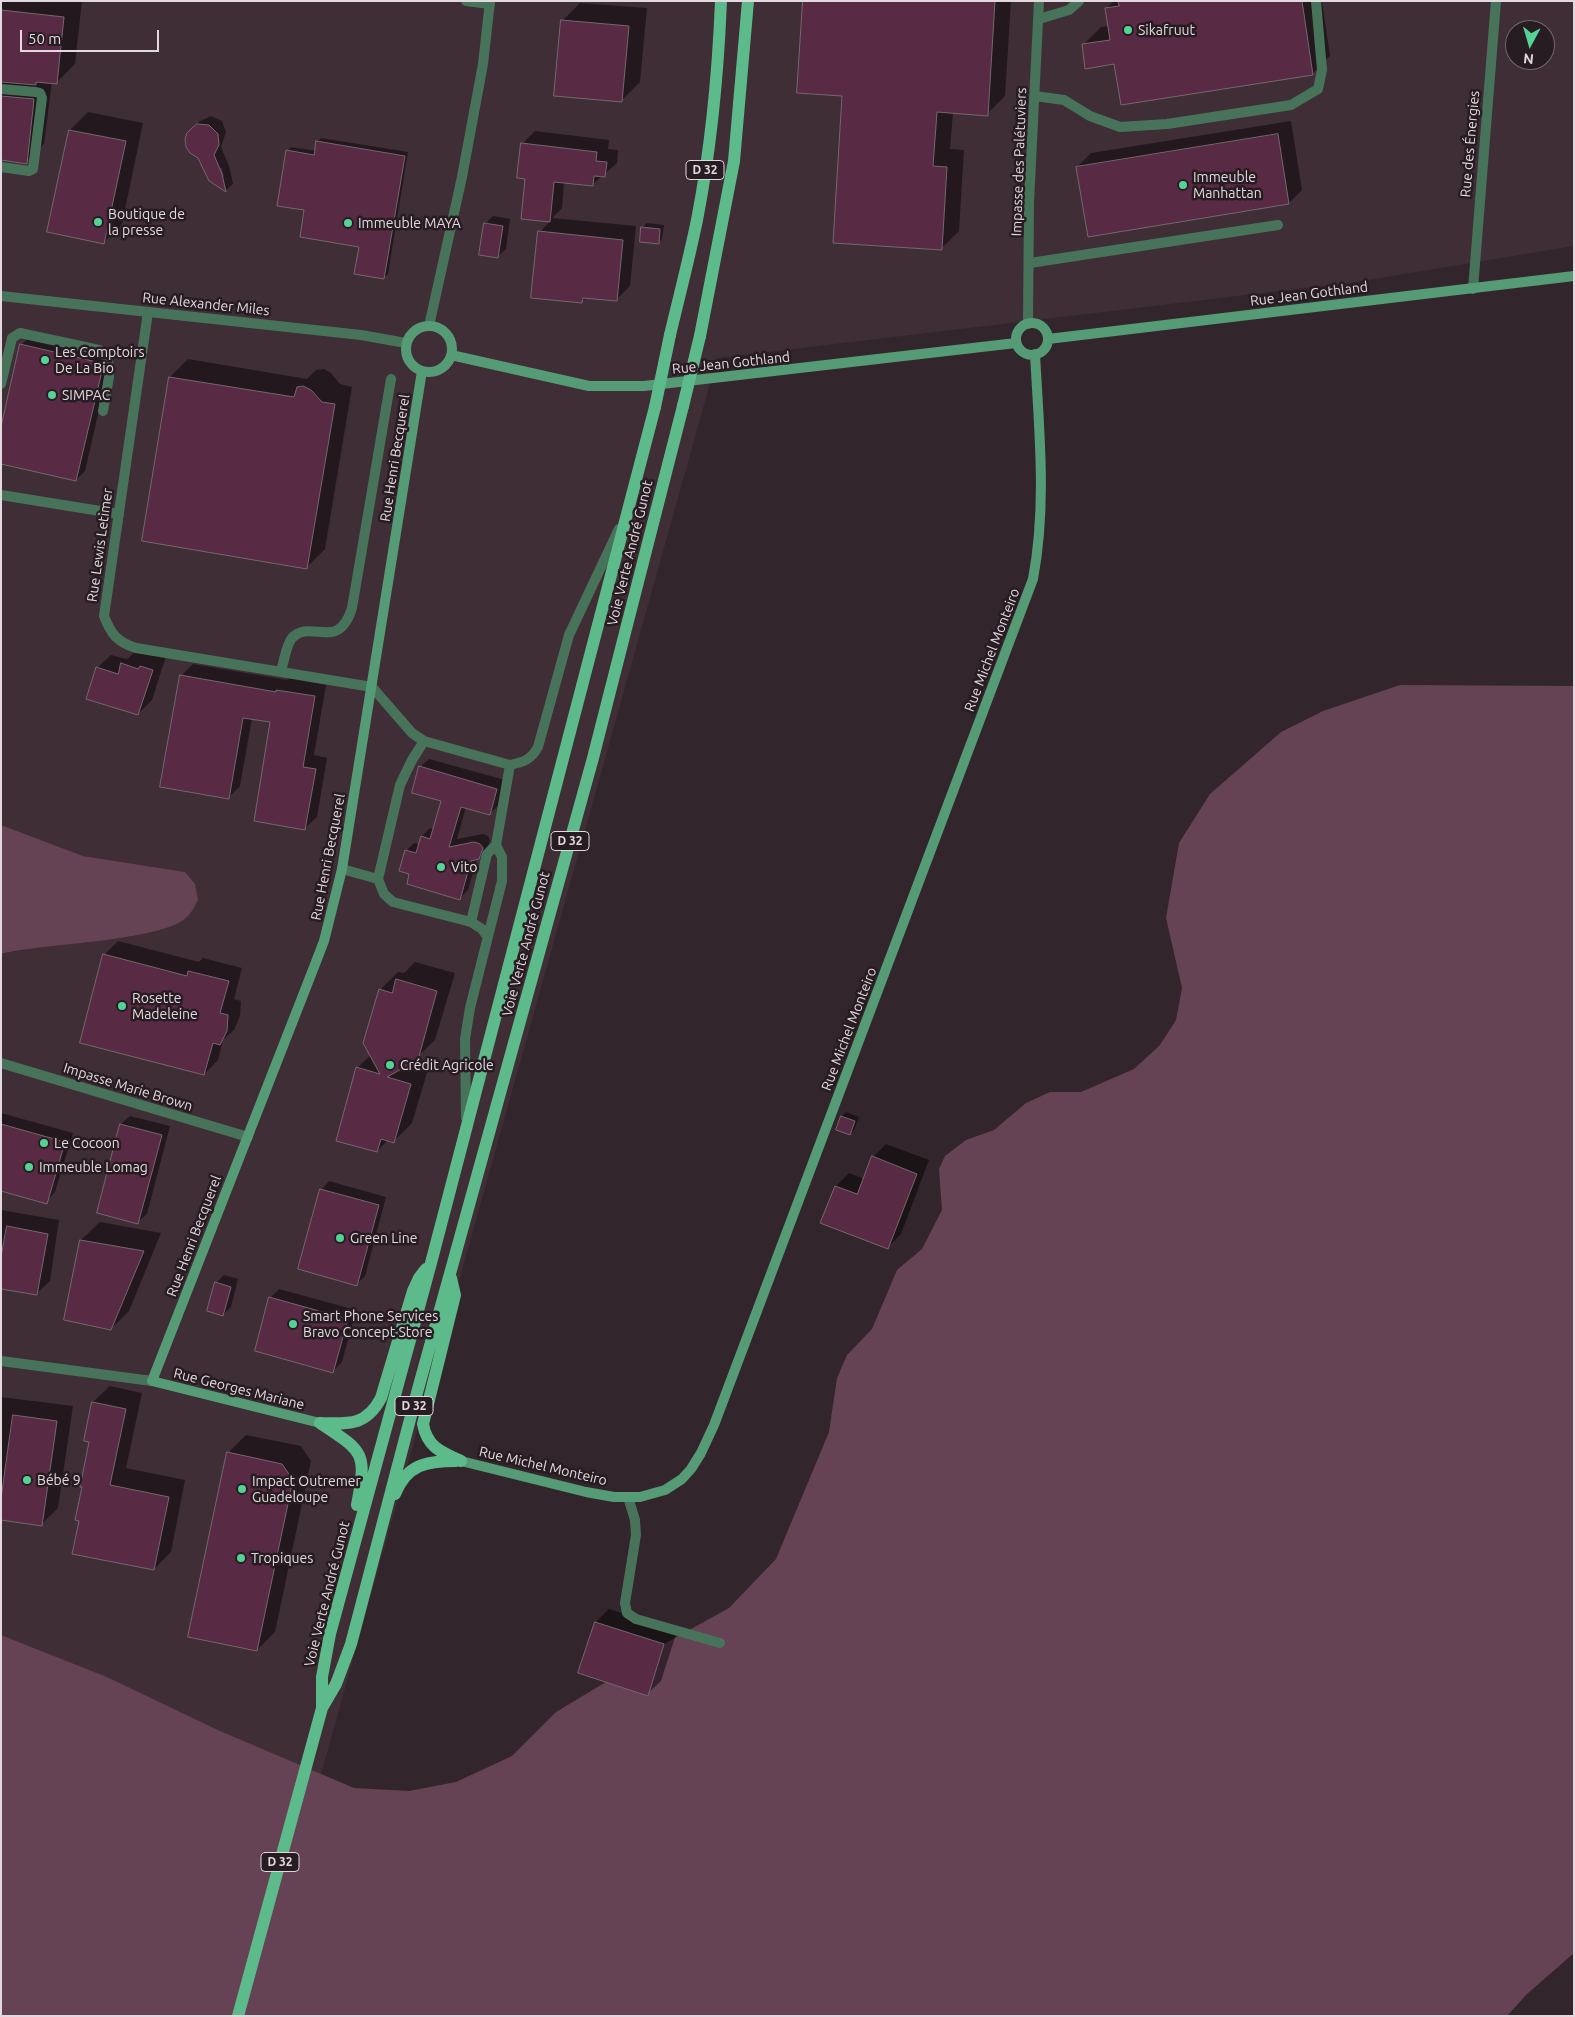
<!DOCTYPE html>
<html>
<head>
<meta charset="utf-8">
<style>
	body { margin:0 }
	#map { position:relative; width:1575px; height:2017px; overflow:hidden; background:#32262c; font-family:Ubuntu,sans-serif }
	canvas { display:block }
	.frame { position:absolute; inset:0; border:2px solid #e1d9dd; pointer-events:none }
	.north { position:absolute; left:1505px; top:20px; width:50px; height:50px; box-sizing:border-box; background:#281c23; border:1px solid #72686d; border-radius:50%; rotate:186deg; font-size:14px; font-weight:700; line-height:20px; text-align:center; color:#e1d9dd }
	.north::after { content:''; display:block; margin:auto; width:18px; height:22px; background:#54d395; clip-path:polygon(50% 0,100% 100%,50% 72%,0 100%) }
	.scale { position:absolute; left:20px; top:30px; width:139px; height:22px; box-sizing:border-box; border:2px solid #e1d9dd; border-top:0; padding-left:6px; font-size:15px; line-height:18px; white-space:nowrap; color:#e1d9dd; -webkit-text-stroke:4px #281c23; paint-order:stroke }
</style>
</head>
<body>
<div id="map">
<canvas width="1575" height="2017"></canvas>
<div class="frame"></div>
<div class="north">N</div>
<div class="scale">50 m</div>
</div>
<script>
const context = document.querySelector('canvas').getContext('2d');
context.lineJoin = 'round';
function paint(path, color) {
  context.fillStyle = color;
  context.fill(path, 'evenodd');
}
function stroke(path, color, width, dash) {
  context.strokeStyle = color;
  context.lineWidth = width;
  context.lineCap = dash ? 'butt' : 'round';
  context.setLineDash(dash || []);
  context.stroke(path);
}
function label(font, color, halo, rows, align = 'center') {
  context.font = font + ' Ubuntu,sans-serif';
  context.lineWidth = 5;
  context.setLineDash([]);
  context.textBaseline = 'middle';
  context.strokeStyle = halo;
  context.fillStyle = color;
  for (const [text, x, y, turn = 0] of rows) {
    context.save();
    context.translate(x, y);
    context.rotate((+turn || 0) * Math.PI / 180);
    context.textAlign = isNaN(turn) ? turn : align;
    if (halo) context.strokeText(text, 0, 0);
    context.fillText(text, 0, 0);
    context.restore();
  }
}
paint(new Path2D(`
	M1,1H1574V246L1355,282L717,358L321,1774L218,1730L107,1677L1,1635V954L48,946L130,937L185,872L83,856L1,825ZM1515,30H1545V60H1515Z`), '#402e37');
paint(new Path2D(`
	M1400,685L1574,686V1953L1527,1994L1507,2016H1V1635L107,1677L218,1730L354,1788L409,1791L456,1782L512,1756L556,1712L606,1682L648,1696L664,1644L729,1608L776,1559L829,1432L837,1378L847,1355L872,1329L897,1270L922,1249L942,1210L939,1169L945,1156L966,1140L994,1130L1026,1103L1050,1092H1081L1134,1069L1160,1045L1176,1020L1182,988L1166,918L1179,843L1210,794L1281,732L1323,711Z
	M1,825L83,856L185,872L195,884L198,900C195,905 192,912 188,916C164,942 42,943 1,954Z`), '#664255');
paint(new Path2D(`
	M1,1H82L75,64L57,82H52L44,144L26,162L1,159Z
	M804,1H1011L1005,96L987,114L953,112L950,149L964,150L959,231L941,249L843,95Z
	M1114,1H1322L1330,56L1312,74L1116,63L1083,45L1101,27L1109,26L1107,8Z
	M580,3L647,8L640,82L622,100L562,21Z
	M88,112L143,123L122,224L104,242L70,130Z
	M211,116L222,121L226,132L221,147L229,166L233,184L225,191L192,129L200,121ZM219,168H222L224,177H221Z
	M1291,121L1302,190L1289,203L1077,167L1091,153Z
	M535,131L609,140L608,149L618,150L617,163L592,185L564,182L562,208L552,218L636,226L630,286L616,300L587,297L582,302L540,232L550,221L522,218L526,178L522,144Z
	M321,138L408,152L388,274L384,278L360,246L306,209L287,151L291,147L316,151L317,142Z
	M493,216L510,219L506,249L498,256L485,224Z
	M647,223L664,225L662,239L658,243L643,227Z
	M30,336L110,354V362L85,471L76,480L21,345Z
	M188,359L307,379L316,370L324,369L331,373L340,384L352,387L325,549L307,567L170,377Z
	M136,651L151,656L154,653L166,656L152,700L138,714L97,668L111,655L127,659Z
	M193,664L287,680L289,678L326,685L314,755L327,758L317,817L305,828L272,721L252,718L240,786L228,798L181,676Z
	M429,759L505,780L498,806L489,814L466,807L457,839L483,834L488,836L490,840L487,849L477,858L468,890L460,898L411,873L406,851L414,843L419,844L422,836L430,828L434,829L442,800L420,767Z
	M118,941L199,962L203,958L242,968L234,999L241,1001L240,1016L234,1030L223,1040L218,1060L204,1074L104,955Z
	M415,962L455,973L435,1040L413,1061L429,1066L412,1123L394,1141L388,1140L377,1151L357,1068L371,1055L380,990L398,972L404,973Z
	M846,1112L859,1117L854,1130L850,1134L837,1129L842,1116Z
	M1,1113L73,1133L55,1192L47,1201L1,1190Z
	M130,1116L170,1126L147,1214L138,1222L121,1124Z
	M886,1144L929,1160L901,1234L887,1248L822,1222L836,1186L849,1173L864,1179L873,1157Z
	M329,1181L386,1197L365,1276L357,1284L321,1190Z
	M1,1210L59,1220L50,1281L36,1294L1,1288Z
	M100,1222L161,1233L129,1311L111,1329L65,1319L81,1240Z
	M224,1275L238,1279L231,1307L223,1315L216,1283Z
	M279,1289L356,1310L342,1362L333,1371L270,1298Z
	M110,1386L142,1393L126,1468L185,1480L171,1552L154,1569L80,1520L91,1441L93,1402Z
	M1,1397L73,1406L58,1508L42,1524L1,1502Z
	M246,1435L301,1446L311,1461L275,1632L257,1650L228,1453Z
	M609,1609L677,1631L661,1681L647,1694L596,1622Z`), '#0007');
const building = new Path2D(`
	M803,1H995L988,116L937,112L933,166L947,167L942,250L833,243L842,96L797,93Z
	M1118,1H1302L1313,75L1121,105L1114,64L1085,69L1082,44L1110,40L1105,8L1119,6Z
	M1,10L64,17L57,84L36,82V85L1,82Z
	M561,20L629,26L622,102L554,96Z
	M1,96L34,99L27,164L1,160Z
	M197,124L209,125L218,134L219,145L214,155L222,174L226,192L209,181L198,158L190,153L186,147L185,139L187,133Z
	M69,130L126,141L104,244L47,232Z
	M1278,134L1289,204L1088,237L1076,167Z
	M316,141L405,156L384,279L354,274L359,247L300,237L304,210L277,206L286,150L314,155Z
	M521,143L597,152L596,161L607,162L605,177L594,176L593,186L554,182L550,222L521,219L525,179L517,178Z
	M484,223L503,226L498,258L479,255Z
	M641,227L660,229L659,244L640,242Z
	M538,231L623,240L617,301L583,298L582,303L531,298Z
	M20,344L101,363L102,371L76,481L1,464V427Z
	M169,377L294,397L297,387L303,386L311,390L322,402L335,404L307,569L142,541Z
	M121,663L138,669L140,666L153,670L138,715L86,699L96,667L118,674Z
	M180,675L276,692V690L315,696L303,767L316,769L305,830L254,821L270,722L243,718L229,799L160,787Z
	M419,766L497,789L490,815L461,807L449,847L474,842L480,844L483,848L479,859L471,861L460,900L407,884L409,874L399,871L405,850L416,853L421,836L430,839L441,801L412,793Z
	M103,954L187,976L188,971L229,981L220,1013L228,1015L227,1031L220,1045L213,1043L204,1075L80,1043Z
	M396,979L437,991L418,1060L387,1077L411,1084L394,1143L381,1139L377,1152L336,1141L356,1067L380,1074L363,1043L379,989L392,993Z
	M841,1116L855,1121L850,1135L836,1130Z
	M1,1124L65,1142L47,1204L1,1191Z
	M120,1124L162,1135L138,1224L97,1213Z
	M872,1156L917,1174L888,1249L820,1223L835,1186L857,1194Z
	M320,1189L379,1205L357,1286L298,1269Z
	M7,1226L48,1234L37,1295L1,1289V1257Z
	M80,1240L144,1251L111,1330L64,1320Z
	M215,1282L231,1287L223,1316L207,1311Z
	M269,1297L348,1319L333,1373L255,1351Z
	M92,1402L126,1409L110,1485L169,1497L154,1570L72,1554L79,1521L75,1520L82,1487H80L89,1442L84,1441Z
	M13,1415L57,1421L42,1526L1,1520V1499Z
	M227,1452L282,1464L293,1480L257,1651L188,1637Z
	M595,1622L664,1644L648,1696L578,1673Z`);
paint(building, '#582a44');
stroke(building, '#75676e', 1);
stroke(new Path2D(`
	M466,1L490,4
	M1039,19L1069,10L1079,1
	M1,89L36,92L40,93L42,98L33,169L29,171L1,167
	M1035,96L1064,100L1090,116L1120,127L1167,124L1291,105L1318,89L1322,70L1316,1
	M1030,263L1278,225
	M1,384L12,338L20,333L99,350L108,358L109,377L103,411
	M1,495L119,514
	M281,671C284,662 286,645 292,638C311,618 338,653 352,608L391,379
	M424,741L510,765
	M342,869L378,879L400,785L412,760L424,741L412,733L372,687
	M378,879L384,894L393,902L471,922
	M487,936L482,929L471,922L487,854L496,845
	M466,1118L465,1039L470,1008L502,881V857L496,845L510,765C523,762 531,760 538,747L569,635L619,529
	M628,1497L635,1520L636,1535L625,1603L627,1613L636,1619L720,1643`), '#48735b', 10);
stroke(new Path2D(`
	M1473,289L1496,1
	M1,296L361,335L406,343
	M148,312L104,616C111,634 117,642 136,648L372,687
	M1028,324L1029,202L1039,1
	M429,326L462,177L483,64L490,1
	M1,1063L248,1137
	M1,1361L152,1381`), '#48735b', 10);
stroke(new Path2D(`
	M1016 339a16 16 0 1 1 32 0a16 16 0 1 1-32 0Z
	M406 349a23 23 0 1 1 46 0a23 23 0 1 1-46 0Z
	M1048,339L1574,276
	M451,355L589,386H644L1016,343
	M320,1423L152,1381L314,967L324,941L342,869L422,371
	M461,1461L586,1492L614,1497H640L665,1490L682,1479L691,1469L701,1453L714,1425L1033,579C1047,505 1039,430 1035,354`), '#559b76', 10);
stroke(new Path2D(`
	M670,335C679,297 689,259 697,220C711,148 718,75 721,1
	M700,336L734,161L748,1
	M451,1278L455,1295L423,1424C427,1447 441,1452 461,1461
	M320,1423C349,1424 366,1426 381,1398L413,1291L419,1278L426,1269
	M320,1423C364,1452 367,1452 357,1505
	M395,1494C407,1464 427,1461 456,1461
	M322,1706V1677L330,1634L431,1263L655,407
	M238,2016L322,1708L336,1684L351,1644L418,1389L593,758L683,406`), '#5dbb8b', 12);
stroke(new Path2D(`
	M683,406L700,336
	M655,407L670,335`), '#5dbb8b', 12);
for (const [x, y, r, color] of [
	[1128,30,5,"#54d395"],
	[1183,185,5,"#54d395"],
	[98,222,5,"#54d395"],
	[348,223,5,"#54d395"],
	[45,360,5,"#54d395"],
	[52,395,5,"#54d395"],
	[441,867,5,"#54d395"],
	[122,1006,5,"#54d395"],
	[390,1065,5,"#54d395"],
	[44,1143,5,"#54d395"],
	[29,1167,5,"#54d395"],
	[340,1238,5,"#54d395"],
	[293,1324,5,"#54d395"],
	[27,1480,5,"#54d395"],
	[242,1489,5,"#54d395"],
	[241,1558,5,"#54d395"]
]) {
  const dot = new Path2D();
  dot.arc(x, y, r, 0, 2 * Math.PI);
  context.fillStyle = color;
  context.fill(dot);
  stroke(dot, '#281c23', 2);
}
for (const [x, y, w] of [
	[705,170,38],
	[570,841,38],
	[414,1406,38],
	[280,1862,38]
]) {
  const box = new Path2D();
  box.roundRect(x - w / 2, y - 9.5, w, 19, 4);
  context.fillStyle = '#281c23';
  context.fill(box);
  stroke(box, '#e1d9dd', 1);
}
label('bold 12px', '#e1d9dd', null, [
	["D 32",705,170],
	["D 32",570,841],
	["D 32",414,1406],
	["D 32",280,1862]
]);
label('14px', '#e1d9dd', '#281c23', [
	["Sikafruut",1138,30],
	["Immeuble",1193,177],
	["Manhattan",1193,193],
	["Boutique de",108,214],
	["la presse",108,230],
	["Immeuble MAYA",358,223],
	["Les Comptoirs",55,352],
	["De La Bio",55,368],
	["SIMPAC",62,395],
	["Vito",451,867],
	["Rosette",132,998],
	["Madeleine",132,1014],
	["Crédit Agricole",400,1065],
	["Le Cocoon",54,1143],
	["Immeuble Lomag",39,1167],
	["Green Line",350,1238],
	["Smart Phone Services",303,1316],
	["Bravo Concept Store",303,1332],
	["Bébé 9",37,1480],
	["Impact Outremer",252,1481],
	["Guadeloupe",252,1497],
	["Tropiques",251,1558]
], 'left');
label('14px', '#e1d9dd', '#281c23', [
	["Rue des Énergies",1470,144,-85],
	["Impasse des Palétuviers",1019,162,-88],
	["Rue Jean Gothland",1309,294,-7],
	["Rue Alexander Miles",206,304,6],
	["Rue Jean Gothland",731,363,-6],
	["Rue Henri Becquerel",395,458,-81],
	["Rue Lewis Letimer",100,545,-82],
	["Voie Verte André Gunot",630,553,-76],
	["Rue Michel Monteiro",992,650,-69],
	["Rue Henri Becquerel",328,857,-79],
	["Voie Verte André Gunot",526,944,-75],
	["Rue Michel Monteiro",849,1029,-69],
	["Impasse Marie Brown",128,1087,17],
	["Rue Henri Becquerel",194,1236,-69],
	["Rue Georges Mariane",239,1389,14],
	["Rue Michel Monteiro",543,1466,13],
	["Voie Verte André Gunot",327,1594,-76]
]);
</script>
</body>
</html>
